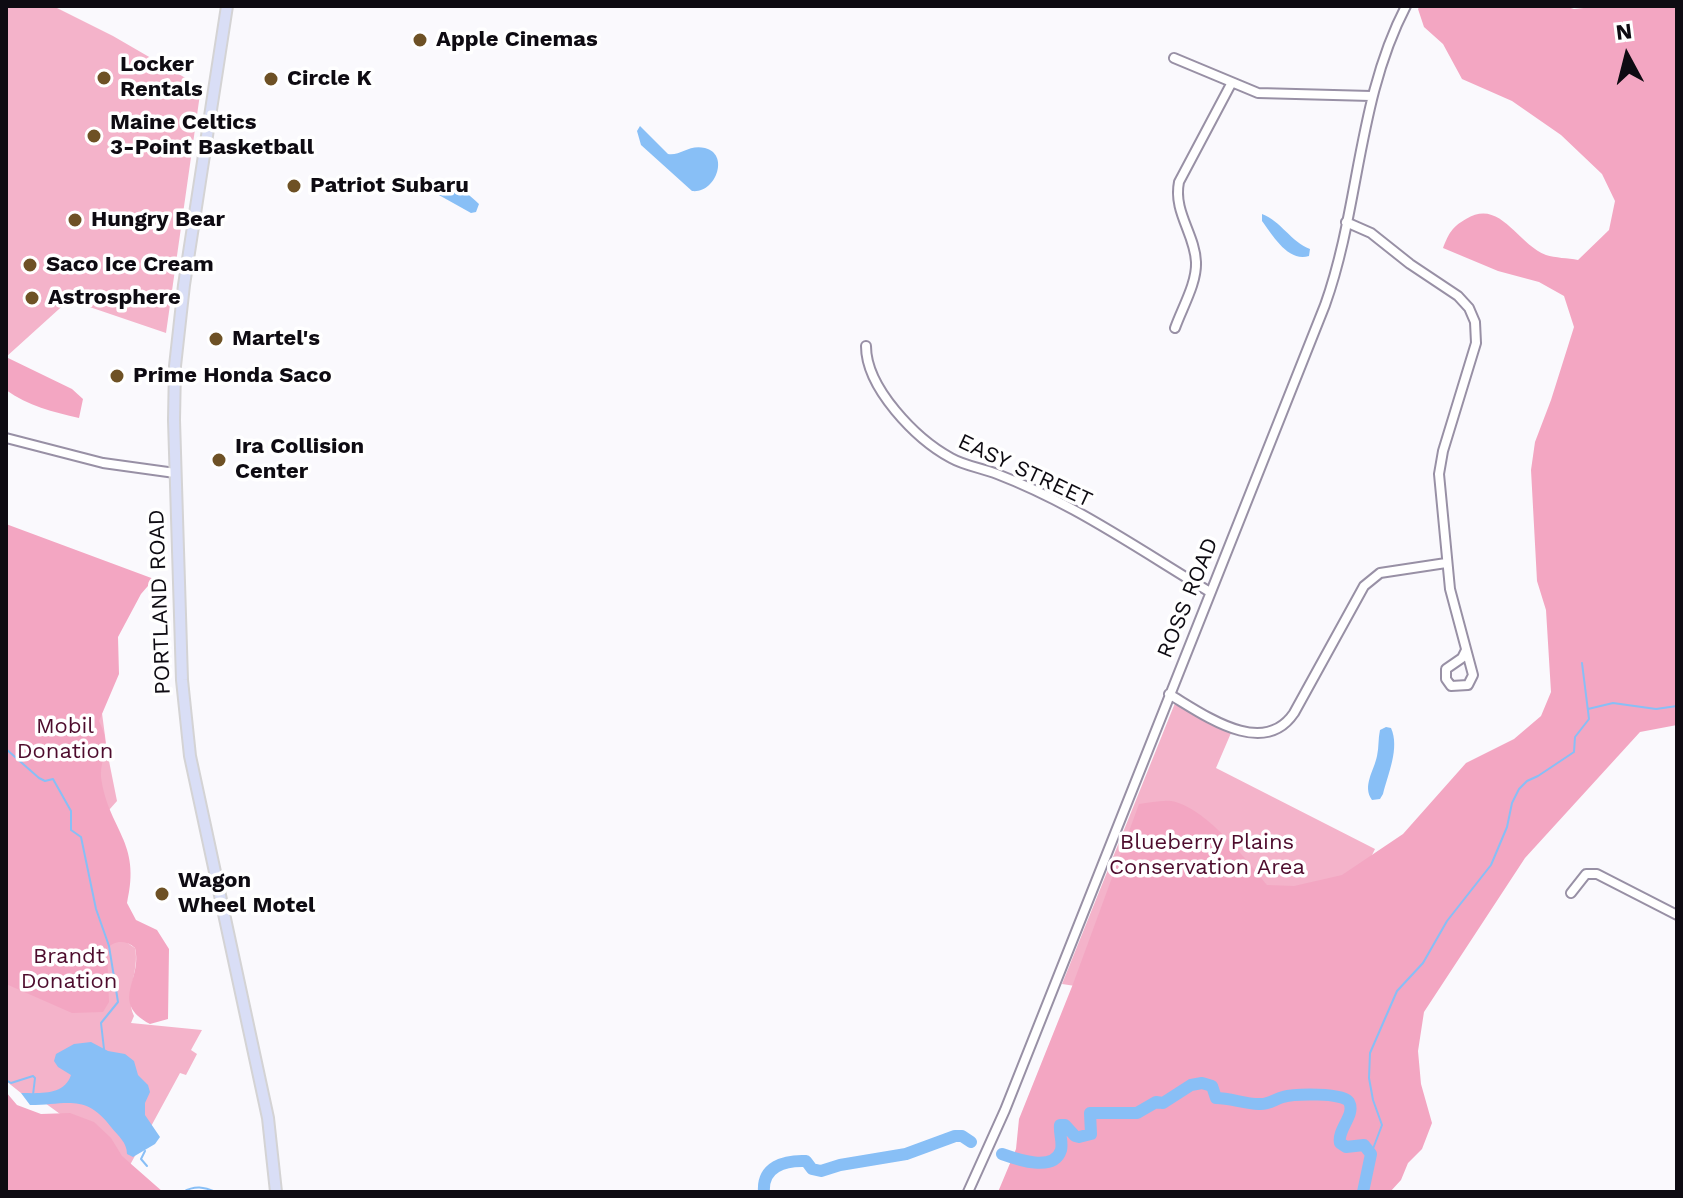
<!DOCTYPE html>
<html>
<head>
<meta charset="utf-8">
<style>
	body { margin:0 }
	#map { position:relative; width:1683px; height:1198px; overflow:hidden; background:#faf9fd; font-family:"Work Sans",sans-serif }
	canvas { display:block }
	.frame { position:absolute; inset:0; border:8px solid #0e0b12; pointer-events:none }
	.north { position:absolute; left:1587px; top:16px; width:80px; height:80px; -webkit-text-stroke:6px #fff; paint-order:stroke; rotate:353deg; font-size:22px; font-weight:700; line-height:32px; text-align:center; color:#0e0b12 }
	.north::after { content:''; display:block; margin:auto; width:28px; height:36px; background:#0e0b12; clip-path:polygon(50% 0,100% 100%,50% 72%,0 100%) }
</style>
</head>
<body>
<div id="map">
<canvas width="1683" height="1198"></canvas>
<div class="frame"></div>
<div class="north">N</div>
</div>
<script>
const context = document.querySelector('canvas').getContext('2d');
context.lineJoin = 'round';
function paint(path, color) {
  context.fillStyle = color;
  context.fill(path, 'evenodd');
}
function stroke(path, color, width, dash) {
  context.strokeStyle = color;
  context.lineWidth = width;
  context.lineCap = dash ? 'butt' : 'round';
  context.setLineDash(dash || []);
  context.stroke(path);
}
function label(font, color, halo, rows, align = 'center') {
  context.font = font + ' "Work Sans",sans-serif';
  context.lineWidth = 7;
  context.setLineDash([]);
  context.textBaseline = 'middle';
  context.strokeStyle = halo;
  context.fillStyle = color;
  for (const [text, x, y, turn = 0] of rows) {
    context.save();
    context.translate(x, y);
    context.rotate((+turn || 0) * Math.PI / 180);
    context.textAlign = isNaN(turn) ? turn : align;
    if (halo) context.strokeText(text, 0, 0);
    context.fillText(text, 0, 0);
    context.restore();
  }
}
paint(new Path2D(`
	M6,6H53L113,36L201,87L166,333L69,300L6,357Z
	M100,698L107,751L117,801L109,810L126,942L135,948C140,971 124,993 134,1016L131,1023L202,1030L191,1050L197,1054L186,1075L180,1073L130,1165L34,1095L21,1093L6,1081V752Z
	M1175,703L1231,733L1216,768L1375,849L1305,991L1082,987L1062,984Z`), '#f4b3ca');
paint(new Path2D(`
	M1420,6H1564L1574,9L1603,6H1677V725L1640,732L1525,858L1424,1012L1418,1051L1421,1084L1432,1123L1422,1149L1408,1163L1401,1180L1390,1192H998L1016,1149L1019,1119L1073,984L1139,804C1149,803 1161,800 1171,801C1204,806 1247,860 1267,885L1294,886L1342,875L1403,834L1466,763L1514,739L1541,716L1551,692L1546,610L1537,581L1531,470L1535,442L1551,400L1574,327L1564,296L1539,282L1498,271L1443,248C1449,233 1452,227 1466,219C1500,198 1516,243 1546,255C1555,258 1568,258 1578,260L1609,230L1615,201L1602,174L1561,135L1512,101L1462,79L1443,44L1424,27L1418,9Z
	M6,357L72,389L83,399L79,418C53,412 28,406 6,390Z
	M6,524L154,579L141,594L118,637L119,674L99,721C101,726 105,733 105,739C107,751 100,764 101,777C108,830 142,841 127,903L136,920L157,930L169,949L168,1019L150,1024C109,1002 143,980 135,948C126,940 114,940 107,949L109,1002L103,1012L72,1013L6,984Z
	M6,1092L17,1105L41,1114L70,1113L94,1122L111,1138L122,1156L163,1192H6Z`), '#f3a6c2');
paint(new Path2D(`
	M640,126L668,154C681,156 689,144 705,148C730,154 716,194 692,191L641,145L637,131Z
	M441,181C454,183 469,194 479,204L476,212L471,213L437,194L435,188Z
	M1262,214C1281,221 1291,242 1310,249L1309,256C1288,262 1274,237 1262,221Z
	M1386,727L1391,728C1400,748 1388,774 1383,794L1380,799L1372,800C1362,786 1374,771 1377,756C1379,747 1378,739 1380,730Z
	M91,1042L108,1051L125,1054L134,1061L138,1075L148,1085L150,1092L145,1103V1115L160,1137L155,1144L133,1157L127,1154C127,1142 118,1136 111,1127C86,1093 66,1105 30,1105L21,1093C39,1093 64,1096 71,1075L58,1067L54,1061L56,1054L74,1044Z`), '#88bff6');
stroke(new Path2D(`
	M1588,709L1613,703L1656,709L1677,706
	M6,749L39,778L45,781L53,779L71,811V830L81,837L96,909L109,946L118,1002L101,1023L104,1049
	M6,1080L11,1083L33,1076L35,1078L33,1095
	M145,1151L141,1159L147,1166
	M1371,1154L1382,1125L1373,1100L1369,1078L1370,1053L1397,991L1423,963L1447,921L1491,865L1507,827L1512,803L1519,789L1527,781L1538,776L1574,752L1575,737L1589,719L1582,663
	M183,1192C195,1185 204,1187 216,1192`), '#88bff6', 2);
stroke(new Path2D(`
	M1002,1154C1016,1159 1054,1173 1061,1150C1063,1142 1059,1133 1060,1125H1065L1075,1136L1079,1137L1091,1134L1090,1113H1137L1156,1102L1163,1103L1191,1085L1202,1083L1212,1086L1216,1098C1231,1098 1244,1104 1259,1104C1268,1105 1275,1099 1283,1097C1293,1094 1344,1092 1349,1102C1356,1115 1337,1129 1340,1143L1346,1147L1364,1145L1371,1154L1363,1192
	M764,1192C762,1167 784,1160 806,1161L812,1169L821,1171L840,1165L906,1154L955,1136H962L971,1142`), '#88bff6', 12);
const minor = new Path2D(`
	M1174,58L1258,93L1371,96
	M1346,222L1371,233L1410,264L1458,296L1469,308L1475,322L1476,343L1443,451L1439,474L1450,589L1473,675L1468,685L1451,686L1446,679V669L1462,658L1466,650
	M1175,328C1182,308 1197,283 1196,262C1195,234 1173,212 1179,182L1231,84
	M866,346C866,388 916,439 951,458C965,466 982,468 997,474C1023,484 1050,497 1074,510C1120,535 1165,565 1210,592
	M6,438L103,463L175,473
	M1169,694C1203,714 1263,759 1294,713L1364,586L1380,573L1446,563
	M1571,893L1586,874H1597L1677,915
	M968,1192L1005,1110L1325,305C1360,207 1357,100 1406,6`);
const major = new Path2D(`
	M227,6L184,285L175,366L174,420L182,680L190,756L268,1118L276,1192`);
stroke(minor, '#9890a5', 12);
stroke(major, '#d4d3d4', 14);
stroke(minor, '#fff', 8);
stroke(major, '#d9def6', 10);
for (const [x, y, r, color] of [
	[420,40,8,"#6e5125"],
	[104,78,8,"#6e5125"],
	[271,79,8,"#6e5125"],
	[94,136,8,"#6e5125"],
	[294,186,8,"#6e5125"],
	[75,220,8,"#6e5125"],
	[30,265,8,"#6e5125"],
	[32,298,8,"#6e5125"],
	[216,339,8,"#6e5125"],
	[117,376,8,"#6e5125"],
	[219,460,8,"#6e5125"],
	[162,894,8,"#6e5125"]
]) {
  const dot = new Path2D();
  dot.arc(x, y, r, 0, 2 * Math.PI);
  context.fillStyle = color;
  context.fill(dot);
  stroke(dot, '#fff', 3);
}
label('bold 22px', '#0e0b12', '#fff', [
	["Apple Cinemas",436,40],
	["Locker",120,65],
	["Rentals",120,90],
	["Circle K",287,79],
	["Maine Celtics",110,123],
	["3-Point Basketball",110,148],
	["Patriot Subaru",310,186],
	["Hungry Bear",91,220],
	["Saco Ice Cream",46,265],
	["Astrosphere",48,298],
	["Martel's",232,339],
	["Prime Honda Saco",133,376],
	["Ira Collision",235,447],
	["Center",235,472],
	["Wagon",178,881],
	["Wheel Motel",178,906]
], 'left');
label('22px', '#0e0b12', '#fff', [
	["EASY STREET",1025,471,25],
	["ROSS ROAD",1188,598,-68],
	["PORTLAND ROAD",160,602,-92]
]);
label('22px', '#4e0c2d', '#fff', [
	["Mobil",65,727],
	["Donation",65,752],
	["Blueberry Plains",1207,843],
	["Conservation Area",1207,868],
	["Brandt",69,957],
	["Donation",69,982]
]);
</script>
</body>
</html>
